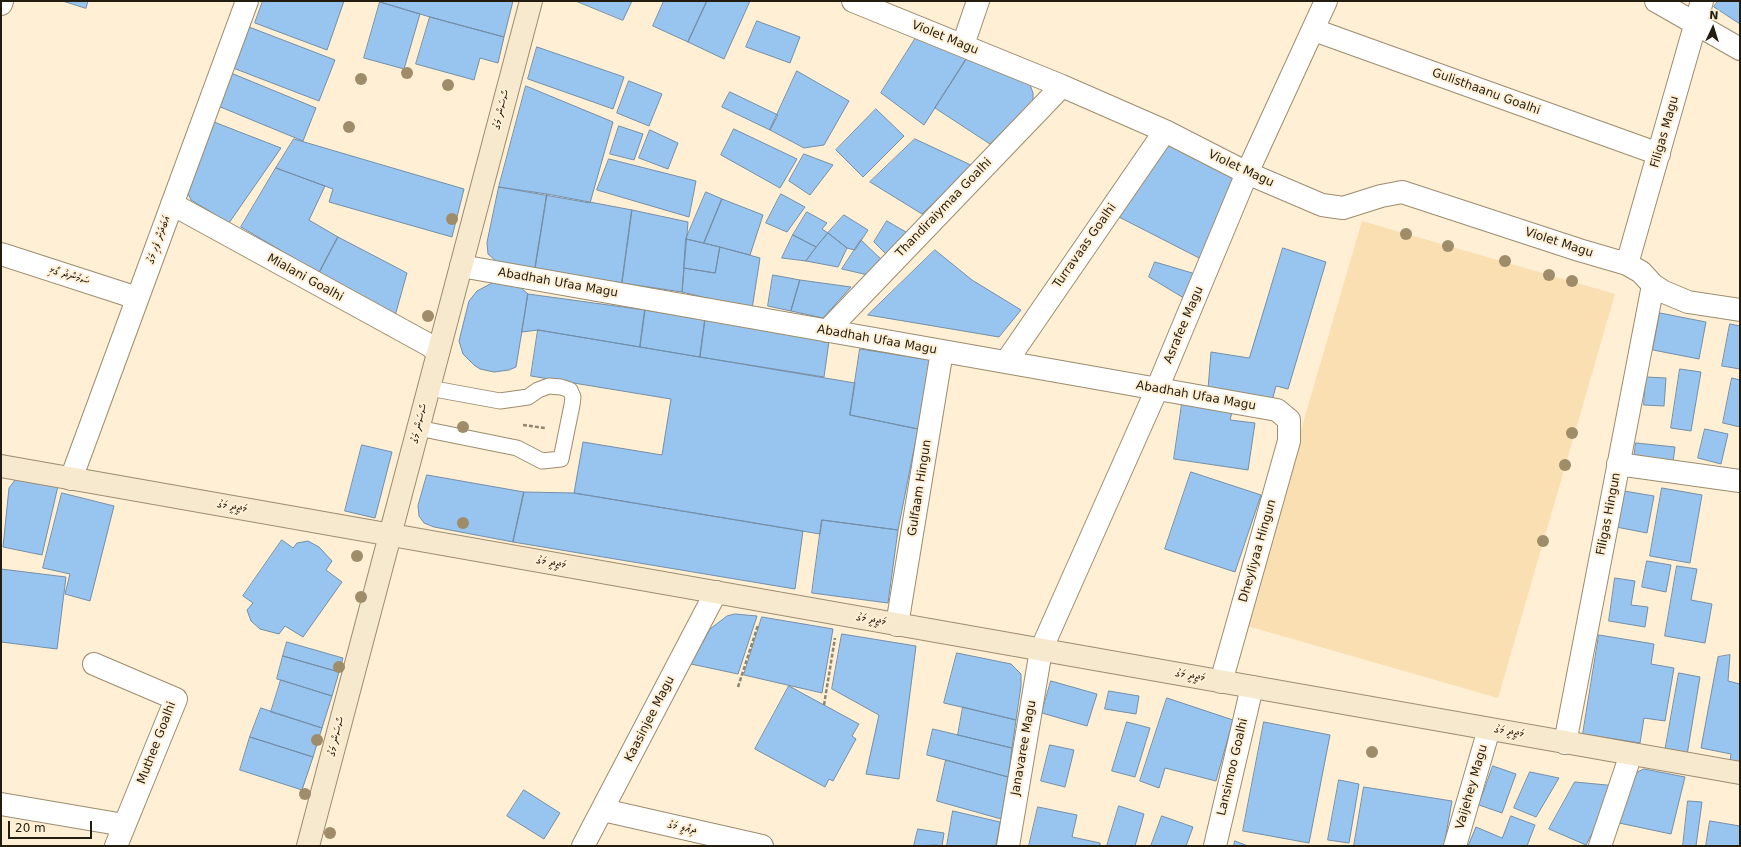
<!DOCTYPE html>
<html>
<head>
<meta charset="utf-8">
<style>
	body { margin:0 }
	#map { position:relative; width:1741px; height:847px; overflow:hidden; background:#feefd5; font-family:"DejaVu Sans",sans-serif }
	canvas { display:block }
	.frame { position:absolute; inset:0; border:2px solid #231d10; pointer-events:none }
	.north { position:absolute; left:1693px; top:8px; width:40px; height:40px; -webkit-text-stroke:3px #feefd5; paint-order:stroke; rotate:4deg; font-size:11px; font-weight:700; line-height:16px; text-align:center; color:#231d10 }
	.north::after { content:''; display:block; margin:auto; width:14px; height:18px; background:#231d10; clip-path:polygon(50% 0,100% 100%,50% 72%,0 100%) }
	.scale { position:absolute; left:8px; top:821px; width:84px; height:18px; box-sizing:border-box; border:2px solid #231d10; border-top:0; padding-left:5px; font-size:12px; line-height:14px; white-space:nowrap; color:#231d10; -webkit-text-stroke:3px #feefd5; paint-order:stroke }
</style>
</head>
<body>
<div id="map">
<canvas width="1741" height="847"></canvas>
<div class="frame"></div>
<div class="north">N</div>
<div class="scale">20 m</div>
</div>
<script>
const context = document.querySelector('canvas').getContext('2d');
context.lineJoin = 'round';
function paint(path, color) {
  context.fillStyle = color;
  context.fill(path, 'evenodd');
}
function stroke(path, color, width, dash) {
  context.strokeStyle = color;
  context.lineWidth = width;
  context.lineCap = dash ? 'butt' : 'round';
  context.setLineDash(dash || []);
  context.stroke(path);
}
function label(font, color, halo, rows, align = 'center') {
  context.font = font + ' "DejaVu Sans","Noto Sans Thaana",sans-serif';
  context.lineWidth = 4;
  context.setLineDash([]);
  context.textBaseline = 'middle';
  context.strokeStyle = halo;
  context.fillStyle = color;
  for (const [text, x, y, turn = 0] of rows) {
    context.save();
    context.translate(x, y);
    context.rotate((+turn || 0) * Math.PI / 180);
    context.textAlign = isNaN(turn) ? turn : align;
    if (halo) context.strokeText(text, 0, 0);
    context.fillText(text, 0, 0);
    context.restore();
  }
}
paint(new Path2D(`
	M1362,221L1615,294L1498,698L1244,625Z`), '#f9dfb1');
const building = new Path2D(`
	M63,1H88L86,8Z
	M263,1H344L327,50L255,23Z
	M381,1H513L504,37L430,17L380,2Z
	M576,1H632L623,20Z
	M664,1H707L688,42L653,26Z
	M707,1H750L724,59L688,42Z
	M1718,1H1740V24L1714,7Z
	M380,2L420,14L404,69L364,58Z
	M430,17L504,37L498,63L480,58L474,80L416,64Z
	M757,21L800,37L790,63L746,47Z
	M249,27L335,60L319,101L233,68Z
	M917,36L967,58L924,125L881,93Z
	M537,47L624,77L613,109L528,79Z
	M967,58L1029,82L1033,93V101L990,144L935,108Z
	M797,71L849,101L824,145L804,148L770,130Z
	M231,73L316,108L303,141L218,106Z
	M629,81L662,94L649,126L617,113Z
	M526,86L613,122L590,203L499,187Z
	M730,92L778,115L770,130L722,107Z
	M876,109L904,136L863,177L836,150Z
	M214,122L281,148L229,223L191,200L186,189Z
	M619,126L643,134L634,160L610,154Z
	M734,129L797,159L780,188L721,155Z
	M650,130L678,143L668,169L639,158Z
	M294,139L464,189L452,237L329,202L333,189L276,168Z
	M915,139L973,166L922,214L870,182Z
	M1167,139L1240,177L1205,261L1115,215Z
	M804,154L833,165L810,195L789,181Z
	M609,159L696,181L689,217L597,190Z
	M276,168L325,186L309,220L338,237L319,273L241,227Z
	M499,187L547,194L535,269L497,262L488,254L487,243Z
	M706,192L722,199L704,243L686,239Z
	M547,194L632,210L622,283L535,269Z
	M781,194L805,207L787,232L766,223Z
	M722,199L763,215L750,255L704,243Z
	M632,210L688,222L682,292L622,283Z
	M807,212L827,223L822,229L828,233L816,247L793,235Z
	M844,215L868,230L855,250L847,248L828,233Z
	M887,221L911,235L888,256L874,242Z
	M828,233L847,248L838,267L806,261Z
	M793,235L816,247L806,261L782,258Z
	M338,237L407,273L395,316L319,273Z
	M686,239L720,247L715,273L684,268Z
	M861,240L884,262L868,275L842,269Z
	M720,247L760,258L752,309L682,292L684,268L715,273Z
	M1283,248L1326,262L1288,389L1276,386L1272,401L1208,389L1211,352L1249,358Z
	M935,250L972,280L1021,310L999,337L868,315Z
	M1155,262L1199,275L1187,300L1149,277Z
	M773,275L800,280L791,311L768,306Z
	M800,280L851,287L823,318L791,311Z
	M497,282L520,287L528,294L516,367L509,370L494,372L480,369L474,365L463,354L459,341L469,301L477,291L490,284Z
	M528,294L645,310L640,347L538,330L522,332Z
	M645,310L705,320L700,357L640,347Z
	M1660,313L1706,322L1699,359L1653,350Z
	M705,320L829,341L824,377L700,357Z
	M1730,324L1740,326V369L1722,366Z
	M538,330L855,383L850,415L918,429L898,530L822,520L820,534L574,493L583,442L662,455L671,399L531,376Z
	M860,349L930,360L918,429L850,415Z
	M1680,369L1701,372L1691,431L1671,428Z
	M1646,377L1666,378L1664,406L1644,405Z
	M1732,378L1740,380V427L1723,423Z
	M1182,404L1232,412L1230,420L1255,423L1248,470L1174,459Z
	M1705,429L1728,434L1721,464L1698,458Z
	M1636,443L1675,447L1672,470L1633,466Z
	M362,445L392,452L375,518L345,511Z
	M1191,472L1261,495L1235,572L1165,549Z
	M427,475L524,492L513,542L434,527L424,523L419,516L418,506Z
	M25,478L58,486L42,555L3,547L9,488L15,480Z
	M1662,488L1702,495L1690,563L1650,556Z
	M1618,490L1654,496L1647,533L1611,526Z
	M524,492L574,493L803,531L795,589L513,542Z
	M62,493L114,506L90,601L65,594L70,574L43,568Z
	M822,520L898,530L888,603L812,593Z
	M282,540L293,548L297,543L308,541L319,547L332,561L326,570L342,582L303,637L285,626L279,634L260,629L251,621L247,610L253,603L243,596Z
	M1647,561L1671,565L1666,592L1642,587Z
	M1677,566L1697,569L1691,600L1712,604L1705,643L1665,636Z
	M1,569L66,577L57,649L1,642Z
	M1615,578L1635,581L1631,605L1648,607L1645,627L1609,621Z
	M735,614L757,616L738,674L691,664L710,629L727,616Z
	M762,617L833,629L822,693L744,675Z
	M842,634L916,646L899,779L866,774L879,715L832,689Z
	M1599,635L1654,644L1651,664L1674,668L1665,721L1644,718L1640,743L1583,734Z
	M287,642L343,658L339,672L283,656Z
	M957,653L1011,664L1021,674V686L1016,720L944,703Z
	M1730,655L1728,681L1740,684V769L1729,768L1731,754L1701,748L1718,657Z
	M283,656L339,672L332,696L277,679Z
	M1679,673L1700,677L1686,761L1664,757Z
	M281,680L332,696L322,728L271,712Z
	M1051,681L1097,694L1087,726L1042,713Z
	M789,686L859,724L852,736L856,739L833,781L829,779L825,787L755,749Z
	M1109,691L1139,696L1136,714L1105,709Z
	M1167,698L1233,720L1216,781L1165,768L1159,788L1140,781Z
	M963,707L1016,720L1012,748L958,735Z
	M261,708L322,728L313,757L250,737Z
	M1127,722L1150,728L1135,777L1112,771Z
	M1264,722L1330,735L1309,843L1243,831Z
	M933,729L1012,748L1008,777L927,755Z
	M250,737L313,757L302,790L240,770Z
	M1050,745L1074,750L1065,787L1041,781Z
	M946,760L1008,777L1001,819L937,801Z
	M1493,766L1516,774L1502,813L1479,805Z
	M1644,769L1685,777L1671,834L1619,823L1631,778L1634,774Z
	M1530,772L1559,778L1536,817L1514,808Z
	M1339,780L1359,784L1349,843L1328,840Z
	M1575,782L1617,786L1586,845L1549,829Z
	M1364,787L1452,801L1444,846H1354Z
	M524,790L560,813L544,839L507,816Z
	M1688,801L1702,802L1696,846H1683Z
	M1119,806L1144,814L1135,846H1107Z
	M1038,807L1077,815L1072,837L1100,843V846H1029Z
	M953,811L1000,822L996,846H947Z
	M1162,816L1193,827L1186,846H1151Z
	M1511,816L1535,825L1527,846H1468L1476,827L1502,838Z
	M1710,821L1740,826V846H1706Z
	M918,829L944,833L942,846L936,845L914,846Z
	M1235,841L1248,846H1234Z`);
paint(building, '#97c5ef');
stroke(building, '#748ea7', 1);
const lane = new Path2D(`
	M418,428L517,448L542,461L561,459L572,405L573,397L570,390L561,387L549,386L538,390L528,397L500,401L429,388`);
const street = new Path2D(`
	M853,1L1062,86L1165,131L1247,173L1322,205L1343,208L1381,196L1402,192L1579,250L1627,264L1641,272L1653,285L1664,292L1688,302L1740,310
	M1656,1L1740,49
	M1,4L2,1
	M1314,30L1659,154
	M963,45L978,1
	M172,204L429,345L438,352
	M1,254L137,298
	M1627,264L1702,1
	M461,266L1277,410L1289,420V441L1221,682
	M827,331L1062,86
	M1006,362L1165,131
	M1618,464L1740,481
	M71,479L247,1
	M897,625L942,351
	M94,664L176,699L116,846
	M1565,743L1653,285
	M1,804L124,825
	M603,810L762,846
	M583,846L716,592
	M1008,846L1041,650L1157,389L1247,173L1326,1
	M1215,846L1252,687
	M1455,846L1489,729
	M1600,846L1631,754`);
const secondary = new Path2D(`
	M1,466L1740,773
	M308,846L531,1`);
stroke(lane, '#9d8c6e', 17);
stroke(street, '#9d8c6e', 24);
stroke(secondary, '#9d8c6e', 24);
stroke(new Path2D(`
	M523,425L545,428
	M738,687L758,625
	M824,705L835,638`), '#8f8571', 2.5, [4, 2]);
stroke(lane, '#fff', 15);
stroke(street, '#fff', 22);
stroke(secondary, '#f7e9ce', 22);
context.fillStyle = '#9f8d6a';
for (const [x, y] of [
	[407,73],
	[361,79],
	[448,85],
	[349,127],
	[452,219],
	[1406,234],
	[1448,246],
	[1505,261],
	[1549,275],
	[1572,281],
	[428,316],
	[463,427],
	[1572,433],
	[1565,465],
	[463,523],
	[1543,541],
	[357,556],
	[361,597],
	[339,667],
	[317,740],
	[1372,752],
	[305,794],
	[330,833]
]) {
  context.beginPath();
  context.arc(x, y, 6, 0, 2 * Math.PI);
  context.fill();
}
label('12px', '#231d10', '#feefd5', [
	["Violet Magu",945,38,22],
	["Gulisthaanu Goalhi",1486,92,20],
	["ސޯސަން މަގު",502,110,-75],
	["Filigas Magu",1665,132,-74],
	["Violet Magu",1241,169,25],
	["Thandiraiymaa Goalhi",944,208,-46],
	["އަބަދަށް ފެހި މަގު",159,240,-70],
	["Violet Magu",1559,243,18],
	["Turravaas Goalhi",1085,246,-55],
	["ސަމުންދު ގޯޅި",69,276,18],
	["Mialani Goalhi",305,278,29],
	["Abadhah Ufaa Magu",558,283,10],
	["Asrafee Magu",1184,325,-67],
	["Abadhah Ufaa Magu",877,340,10],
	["Abadhah Ufaa Magu",1196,396,10],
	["ސޯސަން މަގު",420,424,-75],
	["Gulfaam Hingun",920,488,-81],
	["މަޖީދީ މަގު",232,507,10],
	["Filigas Hingun",1609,514,-79],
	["Dheyliyaa Hingun",1258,551,-74],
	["މަޖީދީ މަގު",551,563,10],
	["މަޖީދީ މަގު",871,620,10],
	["މަޖީދީ މަގު",1190,676,10],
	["Kaasinjee Magu",650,719,-63],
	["މަޖީދީ މަގު",1509,732,10],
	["ސޯސަން މަގު",337,737,-75],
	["Muthee Goalhi",157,743,-69],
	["Janavaree Magu",1024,748,-80],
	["Lansimoo Goalhi",1233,767,-77],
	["Vaijehey Magu",1472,787,-74],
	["ދިއްލީ މަގު",682,828,13]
]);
</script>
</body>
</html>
